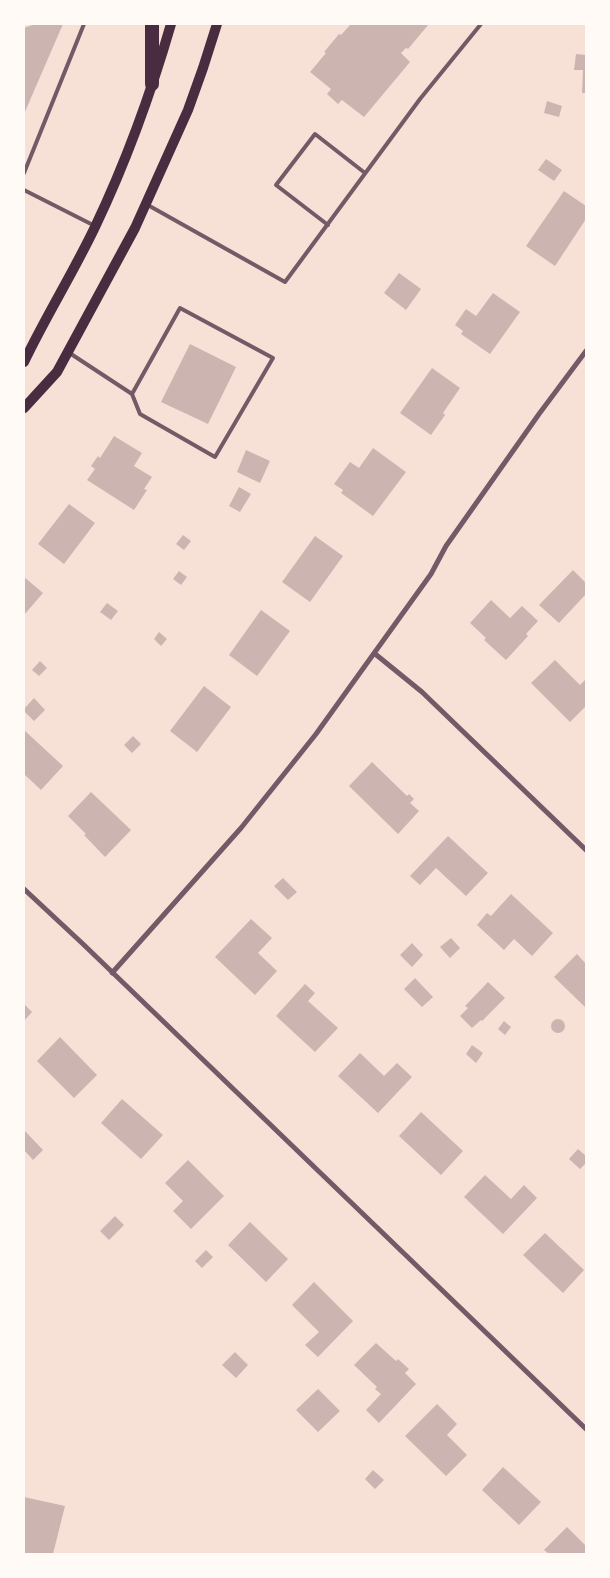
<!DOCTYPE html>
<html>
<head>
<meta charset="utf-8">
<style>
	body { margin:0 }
	#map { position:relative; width:610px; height:1578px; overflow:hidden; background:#f7e1d7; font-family:"Source Serif 4",serif }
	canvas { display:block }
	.frame { position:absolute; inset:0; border:25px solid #fffaf5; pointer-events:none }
</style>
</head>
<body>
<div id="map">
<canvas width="610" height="1578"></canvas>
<div class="frame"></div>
</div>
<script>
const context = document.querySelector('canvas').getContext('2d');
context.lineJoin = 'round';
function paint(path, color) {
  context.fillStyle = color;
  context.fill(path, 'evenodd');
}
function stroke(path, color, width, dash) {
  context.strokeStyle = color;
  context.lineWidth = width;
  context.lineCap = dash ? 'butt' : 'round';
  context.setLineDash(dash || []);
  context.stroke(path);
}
paint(new Path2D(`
	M35,24H63L24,114V28Z
	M351,24H429L408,49L406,48L401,53L410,62L364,117L342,100L338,104L327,94L331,89L310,72L326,53L324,52L339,34L341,35Z
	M576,54L586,55V93H582L583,70H574Z
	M547,101L562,106L559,117L544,113Z
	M546,159L562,170L554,181L538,170Z
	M564,191L586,206V219L555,266L526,246Z
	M399,273L421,289L406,310L384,293Z
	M493,293L520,312L490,354L461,334L463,331L455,325L466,309L476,316Z
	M190,344L236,367L208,424L161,402Z
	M432,368L460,388L443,413L445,415L431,435L400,413Z
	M114,436L142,453L134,466L152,477L144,489L147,490L134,510L87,480L95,469L91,466L98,456L100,458Z
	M373,448L406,472L373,516L341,493L343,490L334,484L350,462L359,468Z
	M246,450L270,461L260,483L237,472Z
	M239,487L251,494L240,512L229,506Z
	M69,504L95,523L64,564L38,544Z
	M183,535L191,541L184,550L176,544Z
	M315,536L343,556L310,602L282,582Z
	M573,570L586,583V594L559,623L539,605Z
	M179,571L187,577L181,585L173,579Z
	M24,577L43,593L24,615Z
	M491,600L510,618L522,606L538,621L526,634L528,636L506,660L484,640L486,638L470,623Z
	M107,603L118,611L111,620L100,612Z
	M261,610L290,631L257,676L229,655Z
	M159,632L167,639L161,646L154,639Z
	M555,660L580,685L586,679V706L570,722L531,683Z
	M40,661L47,668L39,676L32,670Z
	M204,686L231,707L197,752L170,731Z
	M34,698L45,710L34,721L24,711V709Z
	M24,730L63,766L41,790L24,774Z
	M133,736L141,744L132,753L124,745Z
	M372,762L407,796L409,794L414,799L410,803L419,811L398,834L349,786Z
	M91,792L131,830L105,857L84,835L86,834L68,816Z
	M448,836L488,873L466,896L436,868L420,885L410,876Z
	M283,878L297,892L288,900L274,886Z
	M511,894L553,933L532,956L514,939L504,950L477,925L487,913L491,916Z
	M251,919L272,938L258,953L277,971L255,995L215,957Z
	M451,938L460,948L450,958L440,947Z
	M412,943L423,955L412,967L400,955Z
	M577,954L586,964V1008L554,977Z
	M415,978L433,997L422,1007L404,989Z
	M488,982L505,998L482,1021L481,1020L472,1028L460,1016L468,1008L465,1006Z
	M305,984L315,993L308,1001L338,1028L315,1052L276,1016Z
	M24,1004L32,1012L24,1021Z
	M551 1026a7 7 0 1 1 14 0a7 7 0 1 1-14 0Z
	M504,1021L511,1027L505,1035L498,1029Z
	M60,1037L97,1075L74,1098L37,1061Z
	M472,1045L483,1053L476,1063L466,1054Z
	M360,1053L384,1076L397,1063L412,1077L378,1113L338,1076Z
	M122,1099L163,1135L141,1159L101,1123Z
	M421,1112L463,1151L441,1175L399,1136Z
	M24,1130L43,1150L33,1160L24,1150Z
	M578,1149L586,1156V1163L580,1169L569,1159Z
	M188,1160L224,1196L191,1229L173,1211L183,1201L165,1183Z
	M485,1175L511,1199L524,1185L537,1198L503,1234L464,1197Z
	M115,1216L124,1225L109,1240L100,1231Z
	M250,1222L288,1259L266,1282L228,1245Z
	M545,1233L584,1270L563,1293L523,1255Z
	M206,1250L213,1257L202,1268L195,1261Z
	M314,1282L353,1321L318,1357L305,1345L319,1332L292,1305Z
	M376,1343L396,1361L398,1359L409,1369L405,1373L416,1384L379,1423L366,1410L381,1394L375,1389L377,1387L354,1365Z
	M235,1352L248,1365L236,1378L222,1365Z
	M318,1389L340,1411L318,1432L296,1410Z
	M437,1404L457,1424L447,1435L467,1455L446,1476L405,1436Z
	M503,1467L541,1502L519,1525L482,1490Z
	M373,1470L384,1480L375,1489L365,1479Z
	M24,1497L65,1506L53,1554H24Z
	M567,1527L586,1546V1554H549L544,1550Z`), '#ccb4b1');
stroke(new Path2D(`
	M24,173L84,24
	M24,190L95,226
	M146,204L285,282L420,99L481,24
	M328,225L276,185L315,134L365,173
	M68,352L132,394L180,308L273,358L215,457L140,414L132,394`), '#755966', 4);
stroke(new Path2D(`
	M374,653L422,692L586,850
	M24,889L83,944L586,1429
	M112,973L241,828L316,734L431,574L446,546L539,414L586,351`), '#755966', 5);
stroke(new Path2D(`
	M24,362C46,316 73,273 95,227C126,162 151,93 171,24
	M24,408L57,372L135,228L188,110L203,68L217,24`), '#4a2c40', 10);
stroke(new Path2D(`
	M152,24V84`), '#4a2c40', 14);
</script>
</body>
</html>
